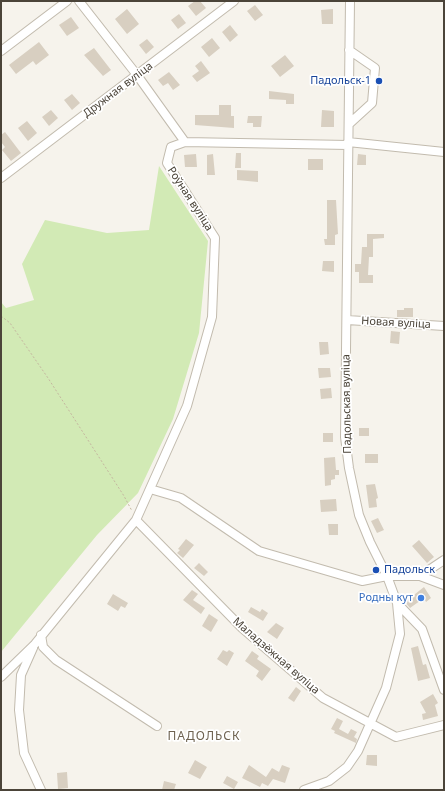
<!DOCTYPE html>
<html>
<head>
<meta charset="utf-8">
<style>
	body { margin:0 }
	#map { position:relative; width:445px; height:791px; overflow:hidden; background:#f6f3ec; font-family:"Noto Sans",sans-serif }
	canvas { display:block }
	.frame { position:absolute; inset:0; border:2px solid #4b4439; pointer-events:none }
</style>
</head>
<body>
<div id="map">
<canvas width="445" height="791"></canvas>
<div class="frame"></div>
</div>
<script>
const context = document.querySelector('canvas').getContext('2d');
context.lineJoin = 'round';
function paint(path, color) {
  context.fillStyle = color;
  context.fill(path, 'evenodd');
}
function stroke(path, color, width, dash) {
  context.strokeStyle = color;
  context.lineWidth = width;
  context.lineCap = dash ? 'butt' : 'round';
  context.setLineDash(dash || []);
  context.stroke(path);
}
function label(font, color, halo, rows, align = 'center') {
  context.font = font + ' "Noto Sans",sans-serif';
  context.lineWidth = 3.5;
  context.setLineDash([]);
  context.textBaseline = 'middle';
  context.strokeStyle = halo;
  context.fillStyle = color;
  for (const [text, x, y, turn = 0] of rows) {
    context.save();
    context.translate(x, y);
    context.rotate((+turn || 0) * Math.PI / 180);
    context.textAlign = isNaN(turn) ? turn : align;
    if (halo) context.strokeText(text, 0, 0);
    context.fillText(text, 0, 0);
    context.restore();
  }
}
paint(new Path2D(`
	M159,166L208,241L199,333L173,419L138,493L97,535L1,652V302L6,308L34,300L22,264L45,220L107,233L149,230Z`), '#d2eab5');
paint(new Path2D(`
	M195,1H200L206,8L196,16L188,6Z
	M255,5L263,15L255,21L247,11Z
	M127,9L139,24L127,34L115,19Z
	M333,9V24H322L321,10Z
	M179,14L186,23L178,29L171,20Z
	M71,17L79,28L67,36L59,25Z
	M230,25L238,35L230,42L222,32Z
	M212,38L220,48L209,57L201,47Z
	M147,39L154,47L146,54L139,45Z
	M39,42L49,55L36,65L33,61L16,74L9,65Z
	M94,48L111,70L103,76L84,55Z
	M285,55L294,66L280,77L271,66Z
	M201,61L210,73L197,82L192,76L199,71L195,66Z
	M169,72L180,85L173,90L168,83L163,86L158,80Z
	M269,91L294,94V104H286V100L269,99Z
	M72,94L80,103L72,110L64,100Z
	M219,105H231V116H234V128L195,125V115H219Z
	M51,110L58,118L49,126L42,117Z
	M322,110L334,111V127H321Z
	M248,116H262L261,127H253V123H247Z
	M27,121L37,133L28,141L18,128Z
	M5,132L21,153L11,161L2,150L5,147L1,142V135Z
	M236,153H241V168H235Z
	M196,154L197,167H185L184,155Z
	M213,154L215,175H207V155Z
	M358,154L366,155V165H357Z
	M308,159H323V170H308Z
	M237,170L258,171V182L237,180Z
	M327,200H336L338,234L335,235V245H325L324,239H327Z
	M367,234H384V238L373,239V257H369L368,275H373V283H359V272H355V264H361L362,247H367Z
	M323,261H334V272L322,271Z
	M404,308H413V317H397V310H404Z
	M391,331L400,332L399,344L390,343Z
	M319,342H328L329,354L320,355Z
	M318,368H330L331,377L319,378Z
	M331,388L332,398L321,399L320,389Z
	M359,428H369V436H359Z
	M323,433H333V442H323Z
	M365,454H378V463H365Z
	M335,457L336,470H339V475H335V479L331,480V485L325,486L324,458Z
	M375,484L378,498L376,499L377,507L369,508L366,485Z
	M336,499L337,511L321,512L320,500Z
	M378,518L384,530L377,533L371,521Z
	M328,524H338V535H329Z
	M186,539L194,545L183,558L177,553L180,550L178,549Z
	M419,540L434,557L427,563L412,546Z
	M199,563L208,572L204,576L194,568Z
	M424,587L431,598L426,602L424,598L410,608L405,602Z
	M192,590L198,594L193,600L205,608L201,614L183,600Z
	M113,594L128,603L125,608L121,606L118,611L107,604Z
	M251,607L260,612L262,609L268,613L263,621L248,612Z
	M209,614L218,620L211,632L202,626Z
	M276,623L284,628L277,639L267,632Z
	M418,646L423,665L426,664L430,678L418,681L411,648Z
	M223,650L227,652L229,650L234,653L227,666L217,659Z
	M252,651L259,656L257,659L271,669L262,681L256,676L259,671L245,661Z
	M296,687L301,691L294,702L288,698Z
	M433,694L438,703L435,705L438,716L423,720L422,714L426,713L420,702Z
	M337,718L343,721L339,729L348,734L351,729L357,732L354,737L357,739L356,743L334,733L335,731L331,729Z
	M367,755H377V766L366,765Z
	M195,760L207,767L200,779L188,773Z
	M249,765L266,777L272,768L279,772L282,765L290,768L285,783L273,779L268,786L262,783L260,787L242,778Z
	M67,772L68,788L58,789L57,773Z
	M227,776L238,782L234,789L223,783Z
	M164,781L176,784L174,790H162Z`), '#d8cfc1');
const minor = new Path2D(`
	M79,1L137,75L185,142
	M350,1L345,437L349,468L359,515L370,542L387,576L397,603L422,629L444,690
	M1,51L67,1
	M349,124L372,103L375,68L349,50
	M348,142L444,152
	M1,178L234,1
	M347,320L444,326
	M150,489L181,498L259,551L362,581L387,576H420L444,560
	M136,520L242,628L323,698L396,737L444,725
	M420,576L444,585
	M41,635L43,647L56,660L157,726
	M33,648L21,675L19,710L24,753L41,790
	M1,677L35,644L136,520L187,406L212,317L215,238L167,163L171,147L185,142L348,145
	M304,790L329,781L347,767L358,751L386,688L400,634L397,603`);
stroke(minor, '#c2bbae', 10);
stroke(new Path2D(`
	M1,316L10,323L48,378L124,496L132,511`), '#c4b79f', 1, [2, 2]);
stroke(minor, '#fff', 8);
for (const [x, y, r, color] of [
	[379,81,4,"#1a4fb4"],
	[376,570,4,"#1a4fb4"],
	[421,598,4,"#3f7fe0"]
]) {
  const dot = new Path2D();
  dot.arc(x, y, r, 0, 2 * Math.PI);
  context.fillStyle = color;
  context.fill(dot);
  stroke(dot, '#fff', 1.5);
}
label('11px', '#164399', '#fff', [
	["Падольск-1",371,81],
	["Падольск",384,570,"left"]
], 'right');
label('11px', '#4b4439', '#fff', [
	["Дружная вуліца",118,90,-37],
	["Роўная вуліца",190,199,57],
	["Новая вуліца",396,323,3],
	["Падольская вуліца",347,404,-91],
	["Маладзёжная вуліца",276,656,41]
]);
label('11px', '#366cbe', '#fff', [
	["Родны кут",413,598]
], 'right');
context.letterSpacing = '1px';
label('12px', '#6e6250', '#fff', [
	["ПАДОЛЬСК",204,737]
]);
context.letterSpacing = '0px';
</script>
</body>
</html>
